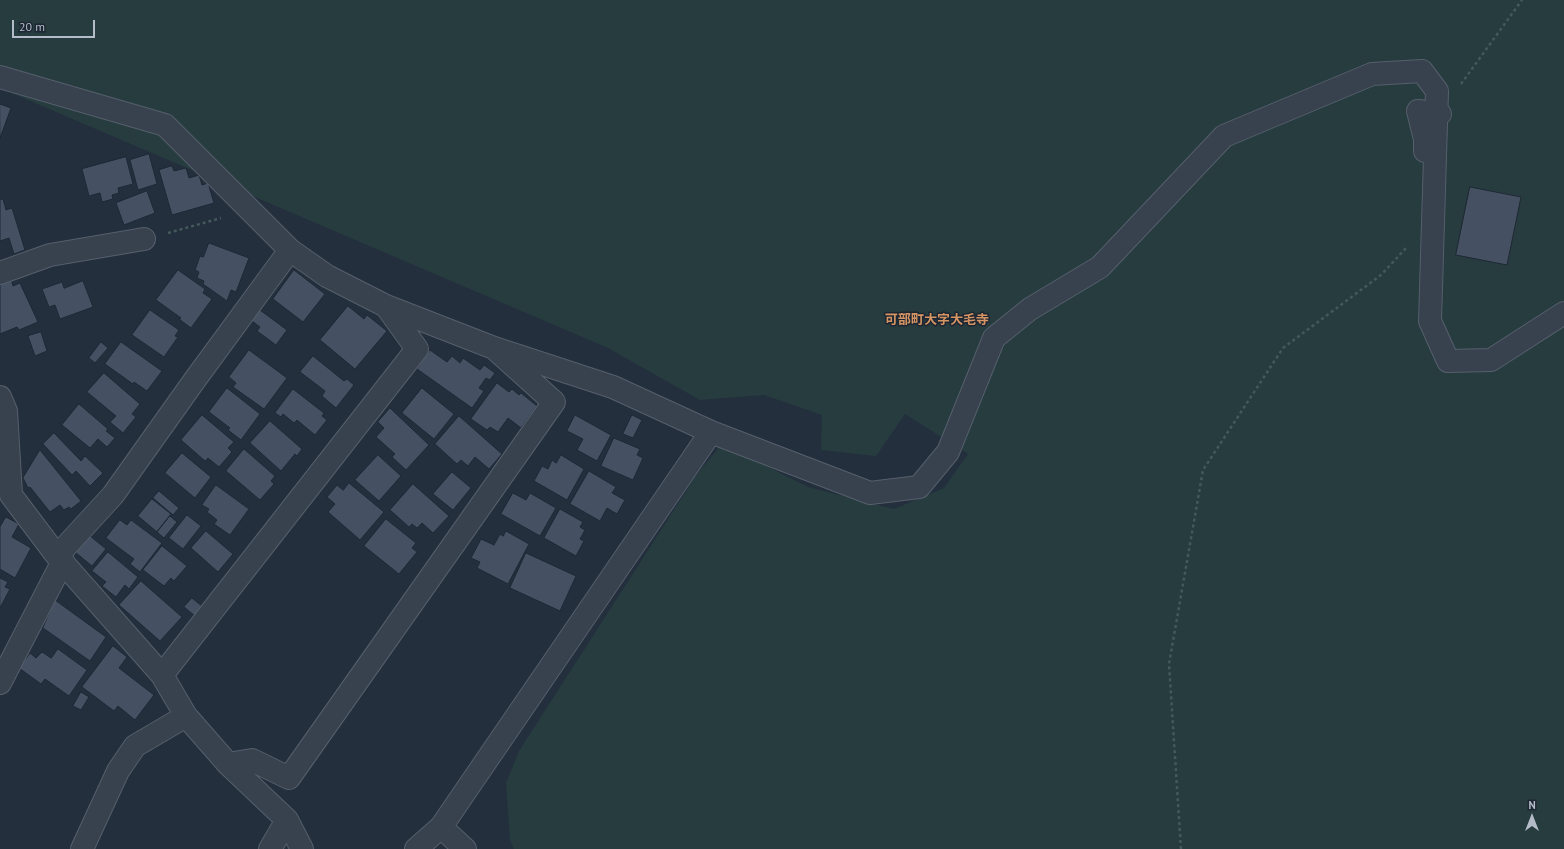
<!DOCTYPE html>
<html>
<head>
<meta charset="utf-8">
<style>
	body { margin:0 }
	#map { position:relative; width:1564px; height:849px; overflow:hidden; background:#242f3e; font-family:"PT Sans",sans-serif }
	canvas { display:block }
	.north { position:absolute; left:1512px; top:797px; width:40px; height:40px; -webkit-text-stroke:3px #1d2633; paint-order:stroke; rotate:0deg; font-size:11px; font-weight:700; line-height:16px; text-align:center; color:#b4bcc9 }
	.north::after { content:''; display:block; margin:auto; width:14px; height:18px; background:#b4bcc9; clip-path:polygon(50% 0,100% 100%,50% 72%,0 100%) }
	.scale { position:absolute; left:12px; top:20px; width:83px; height:18px; box-sizing:border-box; border:2px solid #b4bcc9; border-top:0; padding-left:5px; font-size:12px; line-height:14px; white-space:nowrap; color:#b4bcc9; -webkit-text-stroke:3px #1d2633; paint-order:stroke }
</style>
</head>
<body>
<div id="map">
<canvas width="1564" height="849"></canvas>
<div class="north">N</div>
<div class="scale">20 m</div>
</div>
<script>
const context = document.querySelector('canvas').getContext('2d');
context.lineJoin = 'round';
function paint(path, color) {
  context.fillStyle = color;
  context.fill(path, 'evenodd');
}
function stroke(path, color, width, dash) {
  context.strokeStyle = color;
  context.lineWidth = width;
  context.lineCap = dash ? 'butt' : 'round';
  context.setLineDash(dash || []);
  context.stroke(path);
}
function label(font, color, halo, rows, align = 'center') {
  context.font = font + ' "PT Sans","Noto Sans JP",sans-serif';
  context.lineWidth = 3;
  context.setLineDash([]);
  context.textBaseline = 'middle';
  context.strokeStyle = halo;
  context.fillStyle = color;
  for (const [text, x, y, turn = 0] of rows) {
    context.save();
    context.translate(x, y);
    context.rotate((+turn || 0) * Math.PI / 180);
    context.textAlign = isNaN(turn) ? turn : align;
    if (halo) context.strokeText(text, 0, 0);
    context.fillText(text, 0, 0);
    context.restore();
  }
}
paint(new Path2D(`
	M0,0H1564V849H514L510,840L506,783L519,751L697,474L722,444L808,487L894,509L944,488L968,454L905,414L876,456L821,450L822,415L764,395L700,400L608,348L0,88Z`), '#263c3f');
const building = new Path2D(`
	M0,104L11,108L0,138Z
	M149,154L157,184L138,190L130,160Z
	M126,157L133,184L118,188L119,193L112,195L113,199L102,202L100,193L89,196L82,169Z
	M172,166L174,171L186,168L189,178L199,175L202,185L208,183L214,203L172,215L159,170Z
	M1470,187L1521,197L1507,265L1456,255Z
	M147,191L155,213L124,225L116,203Z
	M3,199L6,210L12,208L25,250L14,254L9,238L0,241V200Z
	M209,243L249,258L236,292L231,290L227,301L203,284L204,281L197,278L199,272L195,270L200,256L203,257Z
	M178,270L205,289L203,293L212,299L191,328L179,319L181,318L156,300Z
	M294,270L325,294L303,322L273,299Z
	M11,279L13,286L20,283L38,322L19,330L17,327L0,334V284Z
	M83,281L93,307L60,319L55,305L49,307L42,289L62,282L64,288Z
	M348,306L364,319L367,315L387,331L355,369L320,340Z
	M150,310L179,330L175,336L178,337L164,357L132,335Z
	M260,310L287,330L276,345L257,331L260,327L252,321Z
	M41,332L47,351L35,356L28,336Z
	M101,342L108,348L95,363L89,358Z
	M121,342L162,371L147,391L134,382L133,384L105,364Z
	M249,350L287,378L264,409L233,387L236,383L229,377Z
	M430,350L447,362L452,356L460,363L463,358L480,370L484,365L495,373L490,380L486,378L479,388L484,391L472,408L417,369Z
	M313,356L344,381L347,379L354,385L336,408L322,396L325,391L300,372Z
	M104,373L140,404L132,414L136,417L123,433L110,422L116,416L87,392Z
	M497,383L509,392L512,389L519,395L521,393L537,406L521,428L508,418L498,432L490,427L487,430L471,419Z
	M227,388L260,414L241,440L228,430L230,428L209,412Z
	M422,388L454,414L434,439L402,413Z
	M293,389L324,413L322,416L327,420L315,435L297,420L294,423L283,414L281,417L275,413Z
	M79,404L108,429L106,431L115,438L107,447L98,439L90,448L62,425Z
	M390,408L429,445L406,470L392,457L395,454L376,437L384,428L378,422Z
	M202,415L234,442L228,448L232,452L219,467L208,458L205,461L181,440Z
	M575,415L611,435L597,461L577,450L583,439L567,431Z
	M632,415L642,420L633,438L623,434Z
	M459,416L502,454L489,469L475,457L468,466L461,460L457,464L435,444Z
	M270,421L302,449L297,456L295,454L281,471L250,443Z
	M54,433L81,461L85,456L103,473L90,486L76,471L72,475L43,444Z
	M614,438L640,449L637,455L643,458L633,480L601,466Z
	M244,449L275,476L271,481L274,484L260,500L226,471Z
	M40,450L81,501L71,509L69,507L64,510L60,505L50,512L30,487L28,488L23,478Z
	M182,453L211,477L195,498L165,473Z
	M378,455L401,476L379,501L355,480Z
	M561,455L584,469L567,500L534,481L542,466L548,469L552,460L556,463Z
	M589,471L616,487L612,493L625,500L617,514L607,508L600,521L570,504Z
	M452,472L471,488L453,510L433,494Z
	M349,483L384,512L360,540L328,512L335,504L327,497L337,485L343,490Z
	M413,484L449,516L433,533L422,523L417,528L412,524L409,527L390,510Z
	M216,485L249,509L230,535L214,524L217,520L207,512L209,509L202,505Z
	M159,491L179,508L173,515L153,498Z
	M513,493L526,500L530,493L556,508L540,536L501,514Z
	M152,499L171,514L157,532L138,516Z
	M560,509L583,522L580,527L585,530L580,539L584,541L576,556L544,538Z
	M187,515L201,526L183,549L169,538Z
	M170,516L177,522L164,538L157,532Z
	M6,517L19,524L12,537L31,548L15,578L0,569V527Z
	M386,519L416,543L412,548L417,552L399,574L364,546Z
	M120,520L127,525L131,520L162,543L140,572L130,564L134,559L106,538Z
	M206,531L233,554L218,572L191,548Z
	M506,531L529,544L508,584L477,568L480,562L471,558L481,539L494,545L500,534L503,536Z
	M89,535L106,549L92,566L75,552Z
	M162,546L187,566L174,581L171,578L164,586L143,570Z
	M108,552L138,577L129,589L125,585L116,597L102,586L106,582L92,571Z
	M526,553L576,576L560,611L510,588Z
	M0,578L8,582L5,587L10,589L0,608Z
	M141,581L182,617L160,641L119,605Z
	M192,598L203,607L195,616L184,607Z
	M55,600L106,637L90,661L43,628Z
	M113,646L127,657L119,668L154,695L135,720L118,706L114,711L82,687Z
	M58,649L87,670L69,696L45,679L41,684L19,668L30,653L36,658L42,652L51,658Z
	M81,692L89,697L81,710L73,706Z`);
paint(building, '#455162');
stroke(building, '#1f2835', 1);
const minor = new Path2D(`
	M0,77L165,125L290,250L327,276L386,306L417,349L162,675
	M1425,151V139L1418,111L1440,114
	M0,273L50,255L144,239
	M494,348L613,387L711,432L870,493L919,487L948,452L994,338L1030,309L1100,267L1224,136L1372,74L1422,71L1437,91L1430,321L1448,361L1491,360L1564,313
	M0,397L6,411L11,495L57,556L162,675L186,716L228,764L287,820L302,849
	M57,556L113,495L194,381L290,250
	M0,683L63,561
	M228,764L252,760L289,778L554,402L494,348L386,306
	M441,827L465,849
	M82,849L118,771L135,746L186,716
	M270,849L287,820
	M416,849L441,827L711,432`);
stroke(minor, '#565f6c', 24);
stroke(new Path2D(`
	M1461,84L1522,0
	M168,233L221,218
	M1181,849L1169,664L1203,470L1283,348L1381,275L1406,248`), '#44595c', 2.5, [3, 3]);
stroke(minor, '#38414e', 22);
label('bold 13px', '#d59563', '#1d2633', [
	["可部町大字大毛寺",937,320]
]);
</script>
</body>
</html>
